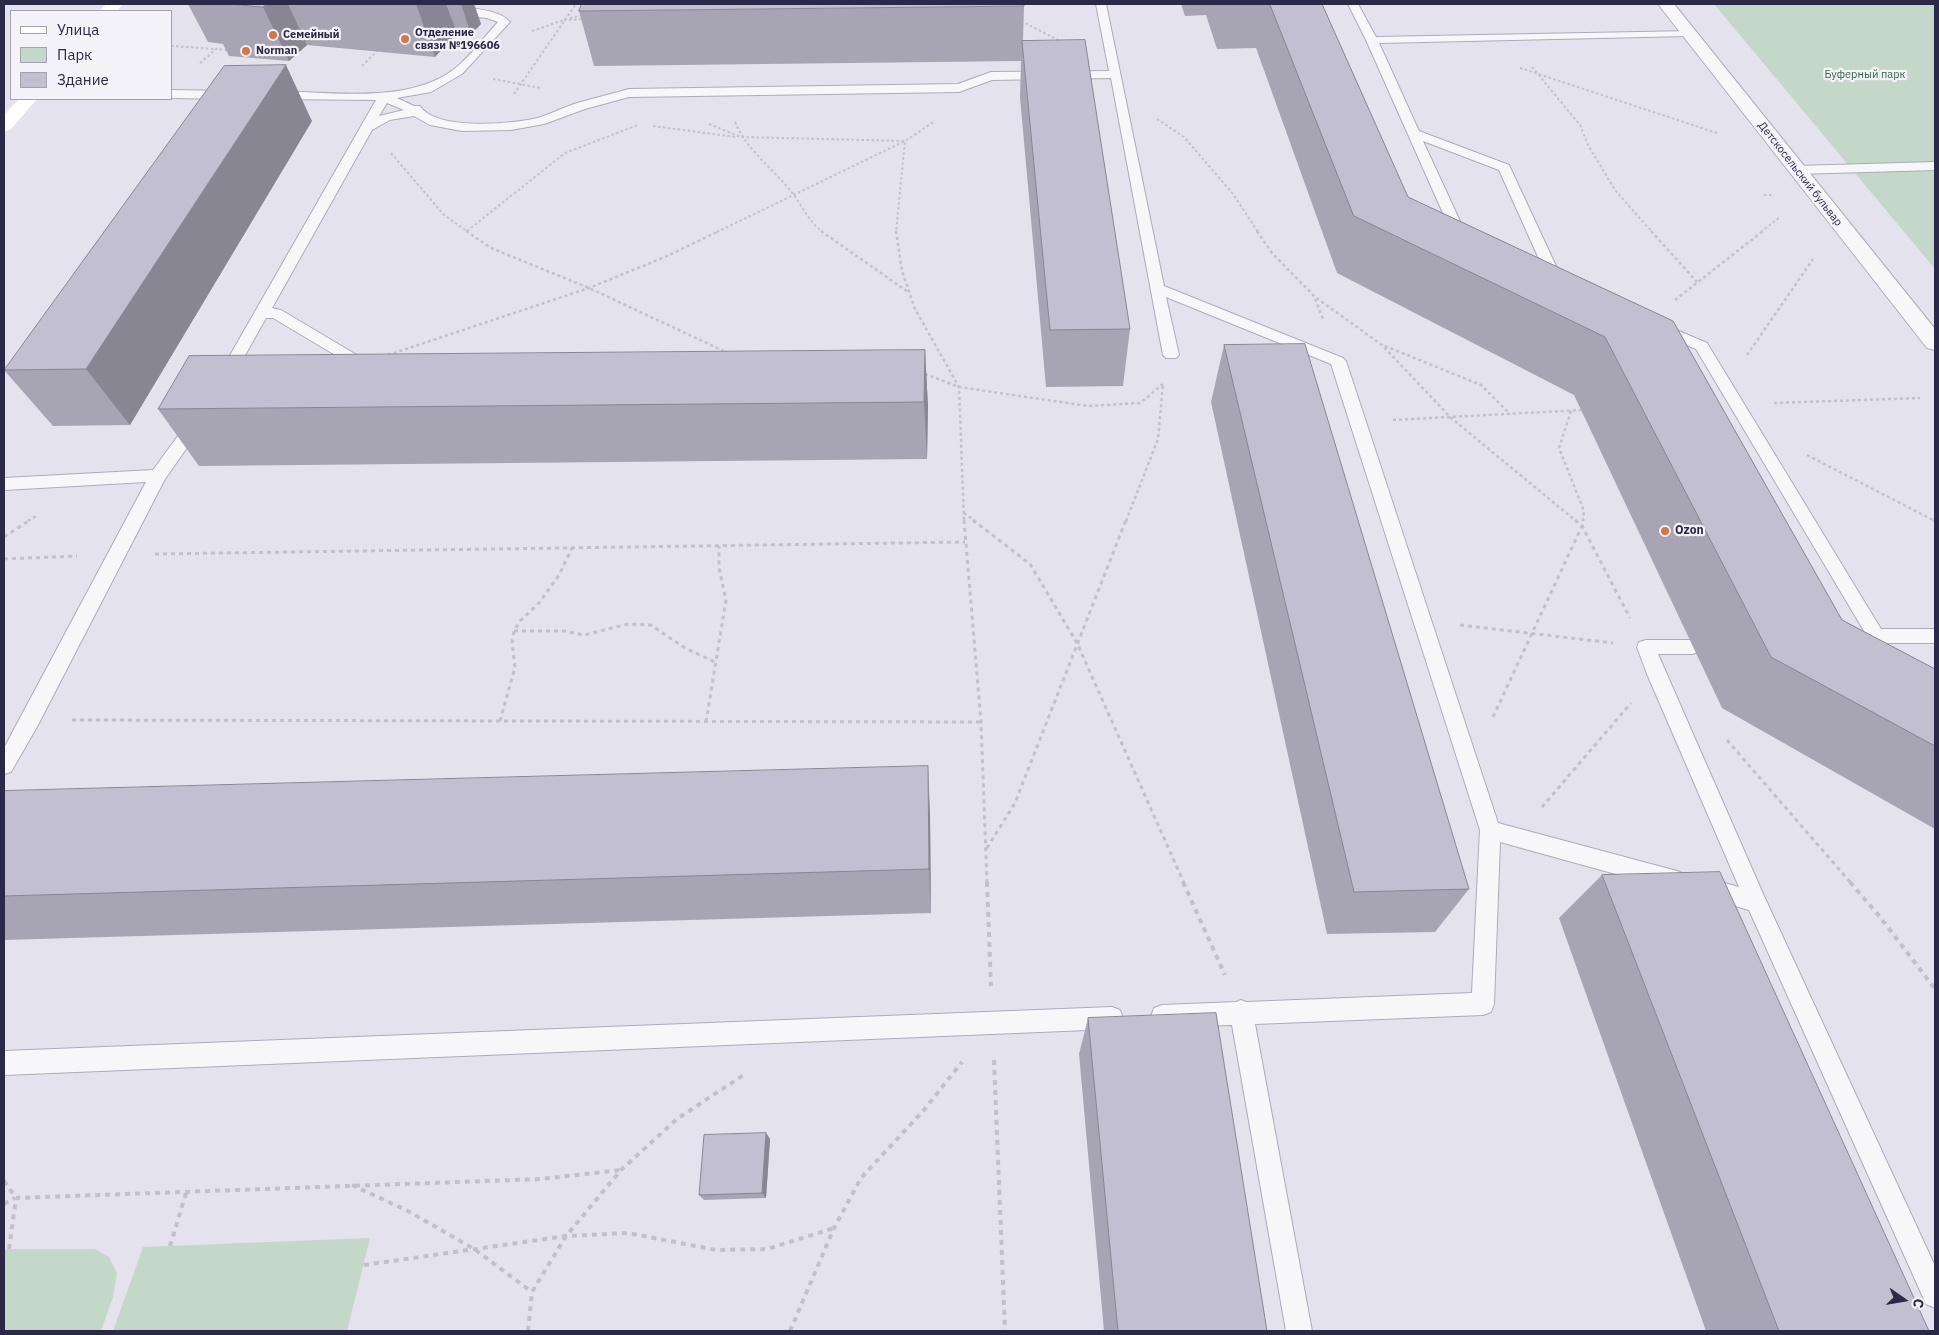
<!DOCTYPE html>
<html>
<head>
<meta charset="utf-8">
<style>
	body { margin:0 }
	#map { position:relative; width:1939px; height:1335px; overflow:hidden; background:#e4e3ed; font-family:"IBM Plex Sans",sans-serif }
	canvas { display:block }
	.frame { position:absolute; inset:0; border:5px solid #2c2847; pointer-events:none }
	.legend { position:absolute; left:10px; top:10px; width:162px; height:90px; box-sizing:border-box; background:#f4f3f9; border:1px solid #a4a2b2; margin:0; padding:6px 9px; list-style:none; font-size:15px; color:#2c2847 }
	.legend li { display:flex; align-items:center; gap:10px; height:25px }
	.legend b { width:25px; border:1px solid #a4a2b2 }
	.north { position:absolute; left:1879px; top:1275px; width:50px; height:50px; -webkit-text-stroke:4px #f4f3f9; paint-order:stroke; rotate:103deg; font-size:14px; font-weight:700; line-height:20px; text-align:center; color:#2c2847 }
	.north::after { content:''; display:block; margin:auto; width:18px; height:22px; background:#2c2847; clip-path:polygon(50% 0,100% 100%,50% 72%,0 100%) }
</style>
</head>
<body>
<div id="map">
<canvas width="1939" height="1335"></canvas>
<div class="frame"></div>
<ul class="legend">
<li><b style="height:6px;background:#fff"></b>Улица</li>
<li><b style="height:14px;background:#c3d8c8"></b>Парк</li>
<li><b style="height:14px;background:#c2c0d0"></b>Здание</li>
</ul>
<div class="north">С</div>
</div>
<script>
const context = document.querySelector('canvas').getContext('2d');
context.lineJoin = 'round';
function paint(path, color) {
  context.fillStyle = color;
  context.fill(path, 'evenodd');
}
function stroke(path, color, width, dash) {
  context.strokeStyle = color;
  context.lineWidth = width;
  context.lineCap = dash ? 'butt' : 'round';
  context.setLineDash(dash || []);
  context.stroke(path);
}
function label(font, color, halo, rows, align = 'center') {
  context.font = font + ' "IBM Plex Sans",sans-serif';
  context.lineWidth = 4.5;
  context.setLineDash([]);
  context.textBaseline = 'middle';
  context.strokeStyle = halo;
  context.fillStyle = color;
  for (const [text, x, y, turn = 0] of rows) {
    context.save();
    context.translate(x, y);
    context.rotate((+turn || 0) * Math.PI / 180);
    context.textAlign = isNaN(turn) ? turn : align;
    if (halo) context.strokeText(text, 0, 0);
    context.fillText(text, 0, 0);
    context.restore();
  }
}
paint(new Path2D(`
	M1714,4H1935V269Z
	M370,1238L347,1331H113L143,1247Z
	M4,1249H95L109,1257L117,1273L113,1297L101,1331H4Z`), '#c3d8c8');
const lane = new Path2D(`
	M1096,4H1106L1164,286L1343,358L1346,361L1498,823L1677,871L1685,874L1688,881L1685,888L1677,891L1500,842L1494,1004L1491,1012L1483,1015L1255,1024L1312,1331H1286L1232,1025L1162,1027L1154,1024L1151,1016L1154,1008L1162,1005L1236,1002L1241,1000L1246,1002L1472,993L1480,830L1331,364L1166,297L1179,355L1176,358H1166L1163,355L1111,78L992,80L959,92L629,97L585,109L544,124L511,130L462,131L430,125L414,116L390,120L372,130L272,308L281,310L360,357L363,360L356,372H346L343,368L347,362L273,318H266L230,382H220L217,378L376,100L275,99L269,95L275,91C330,92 407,104 453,70C469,58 484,37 498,22L487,18L449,14L447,12L449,10C464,6 499,9 510,22L462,74L431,92L397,98L414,106H420C436,131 512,124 538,118C551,114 564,107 577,103C594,98 612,94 629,89L958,84L991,72L1109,71ZM387,103L404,110L379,116Z
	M1348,4H1358L1376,37L1692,31L1694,33L1692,35L1688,36L1379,43L1419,131L1509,165L1562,279L1560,282H1550L1548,279L1499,170L1423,141L1465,232L1472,237L1465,241L1454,238L1366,40Z
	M171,90L227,91L233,95L227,99L171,98Z
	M1935,162V170L1797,174L1791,170L1797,166Z
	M1660,323L1707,343L1881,629H1935V643H1876L1870,641L1696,349L1655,331L1653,328L1655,325Z
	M197,417L203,418L205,422L165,479L38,725L11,772L4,774V748L146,482L4,490V478L153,470L191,418Z
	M1646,640H1692L1699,642L1701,647L1699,652L1692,654H1658L1764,896L1935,1266V1308L1926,1304L1749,910L1698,895L1695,888L1698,881L1706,878L1739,887L1647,674L1637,647L1639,642Z
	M1112,1007L1120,1010L1123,1018L1120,1026L1112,1029L4,1075V1051Z`);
const street = new Path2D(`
	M1658,4H1674L1935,329V350L1927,348Z`);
stroke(lane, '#adabbb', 2);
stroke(street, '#adabbb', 2);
stroke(new Path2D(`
	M570,18L584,15
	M564,20L586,19
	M1021,21L1062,42
	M532,31L564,20
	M171,46L215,49
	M200,63L216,49L228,50
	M362,66L379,49
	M1532,67L1580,125L1588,145L1615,190L1652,232
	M1520,68L1717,133
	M493,79L541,88
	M514,94L576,4
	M1157,119L1184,137L1233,194L1258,232
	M735,122C747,151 775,170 794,195C803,208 810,223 823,232
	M709,124L741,137L905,141L896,232
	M653,126L736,137
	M391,153L444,215L468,232
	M1764,195H1772
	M467,231L565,153L638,125
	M717,232L905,141L935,121
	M1761,232L1780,217`), '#c2c1cb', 2, [2.5, 2.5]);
stroke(new Path2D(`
	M466,231L491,248L589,288L728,353
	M821,231L908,292
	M896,231L902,271L915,309L959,387L964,521
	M1257,231L1272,253L1315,297L1382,345L1450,417L1576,521
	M1651,231L1697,282
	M1315,299L1324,321
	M1675,300L1763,231
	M1385,346L1481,385L1510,414
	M388,355L589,288L665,257L719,231
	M1747,355L1813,259
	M925,374L959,387L1088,406L1140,403L1163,384
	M1774,403L1920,398
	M1571,411L1559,448L1584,511L1583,521
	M1393,420L1582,410
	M1807,455L1935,521
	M964,513L975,521
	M28,521L36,516
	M1126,521L1158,439L1163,384`), '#c2c1cb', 2.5, [3, 3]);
stroke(new Path2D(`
	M964,520L981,722L987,883
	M973,520L1030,564L1077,643L1184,883
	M1575,520L1582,526L1630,618
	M1933,520L1935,521
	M4,537L30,520
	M155,554L965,542
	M4,559L77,556
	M1460,625L1613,643
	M514,631H564L584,635L628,624L651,625L685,648L715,662
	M1493,717L1582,526L1583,520
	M72,720L981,722
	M500,721L515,667L512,643L514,631L520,621L539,603L559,575L572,548
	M706,722L726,600L719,568V546
	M1727,740L1851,883
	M1542,807L1631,703
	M987,848L1015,803L1126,520`), '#c2c1cb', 3, [4, 4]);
stroke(new Path2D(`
	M987,882L991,986
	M1183,882L1225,975
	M1850,882L1880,917L1935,989
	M994,1060L1005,1331
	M4,1181L16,1198L541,1179L621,1170
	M352,1185L408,1211L474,1249L532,1292
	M4,1204L15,1198
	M170,1246L187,1190
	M9,1249L16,1198
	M364,1265L566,1236L628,1233L716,1250L767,1249L834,1228
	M528,1331L532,1292L566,1236L621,1170L677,1119L745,1074
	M790,1331L834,1228L861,1178L924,1110L962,1062`), '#c2c1cb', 4, [5, 5]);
paint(lane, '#f7f7fa');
paint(street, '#f7f7fa');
paint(new Path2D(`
	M106,4H123L117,11H100Z
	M19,99H37L10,130L4,131V115Z`), '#fff');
paint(new Path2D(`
	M188,4H474L481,24L471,34L457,33L435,57L307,45L289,61L229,56L223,44L208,42Z
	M1181,4H1322L1408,197L1673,321L1842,620L1935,669V829L1722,708L1574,395L1337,273L1256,48L1217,49L1206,15L1185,16Z
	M1024,6L1023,41L1130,329L1123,386L1046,387L1020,97L1021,61L594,66L579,11Z
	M312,121L130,425L53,426L4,370Z
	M1224,345L1469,889L1435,932L1327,934L1211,402Z
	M925,350L928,407L927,459L199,466L158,409Z
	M4,791L930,813L931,913L4,940Z
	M1602,875L1929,1331H1706L1559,918Z
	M1088,1018L1267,1331H1104L1079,1054Z
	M766,1133L770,1139L766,1198L704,1200L699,1195Z`), '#a7a5b3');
paint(new Path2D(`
	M267,4H288L307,45L289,61L263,7Z
	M416,4H446L457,33L435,57Z
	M461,4H474L481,24L471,34Z
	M286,65L312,121L130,425L86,369Z
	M925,350L928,407L927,459L924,402Z
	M928,766L930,813L931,913L929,869Z
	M766,1133L770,1139L766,1198L762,1193Z`), '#888692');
const building = new Path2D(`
	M231,4H267L263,7Z
	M582,4H1024V6L579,11Z
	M1270,4H1322L1408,197L1673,321L1842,620L1935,669V746L1771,657L1605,337L1354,216Z
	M1085,40L1130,329L1050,330L1022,41Z
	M286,65L86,369L4,370L224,66Z
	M1305,344L1469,889L1354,892L1224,345Z
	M925,350L924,402L158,409L189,356Z
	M928,766L929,869L4,896V791Z
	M1720,872L1929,1331H1779L1602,875Z
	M1216,1013L1267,1331H1118L1088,1018Z
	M766,1133L762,1193L699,1195L704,1135Z`);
paint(building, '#c2c0d0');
stroke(building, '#888692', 1);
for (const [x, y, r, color] of [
	[273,35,5,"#de733c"],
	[405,39,5,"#de733c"],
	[246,51,5,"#de733c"],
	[1665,531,5,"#de733c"]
]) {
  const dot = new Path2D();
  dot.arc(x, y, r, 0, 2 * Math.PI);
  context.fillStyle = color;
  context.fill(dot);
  stroke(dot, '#f4f3f9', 2);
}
label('bold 11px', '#2c2847', '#f4f3f9', [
	["Отделение",415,33],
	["связи №196606",415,46],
	["Семейный",283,35],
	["Norman",256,51]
], 'left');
label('11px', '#346543', '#f4f3f9', [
	["Буферный парк",1865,75]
]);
label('11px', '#2c2847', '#f4f3f9', [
	["Детскосельский бульвар",1800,174,52]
]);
label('bold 12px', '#2c2847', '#f4f3f9', [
	["Ozon",1675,531]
], 'left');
</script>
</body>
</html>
